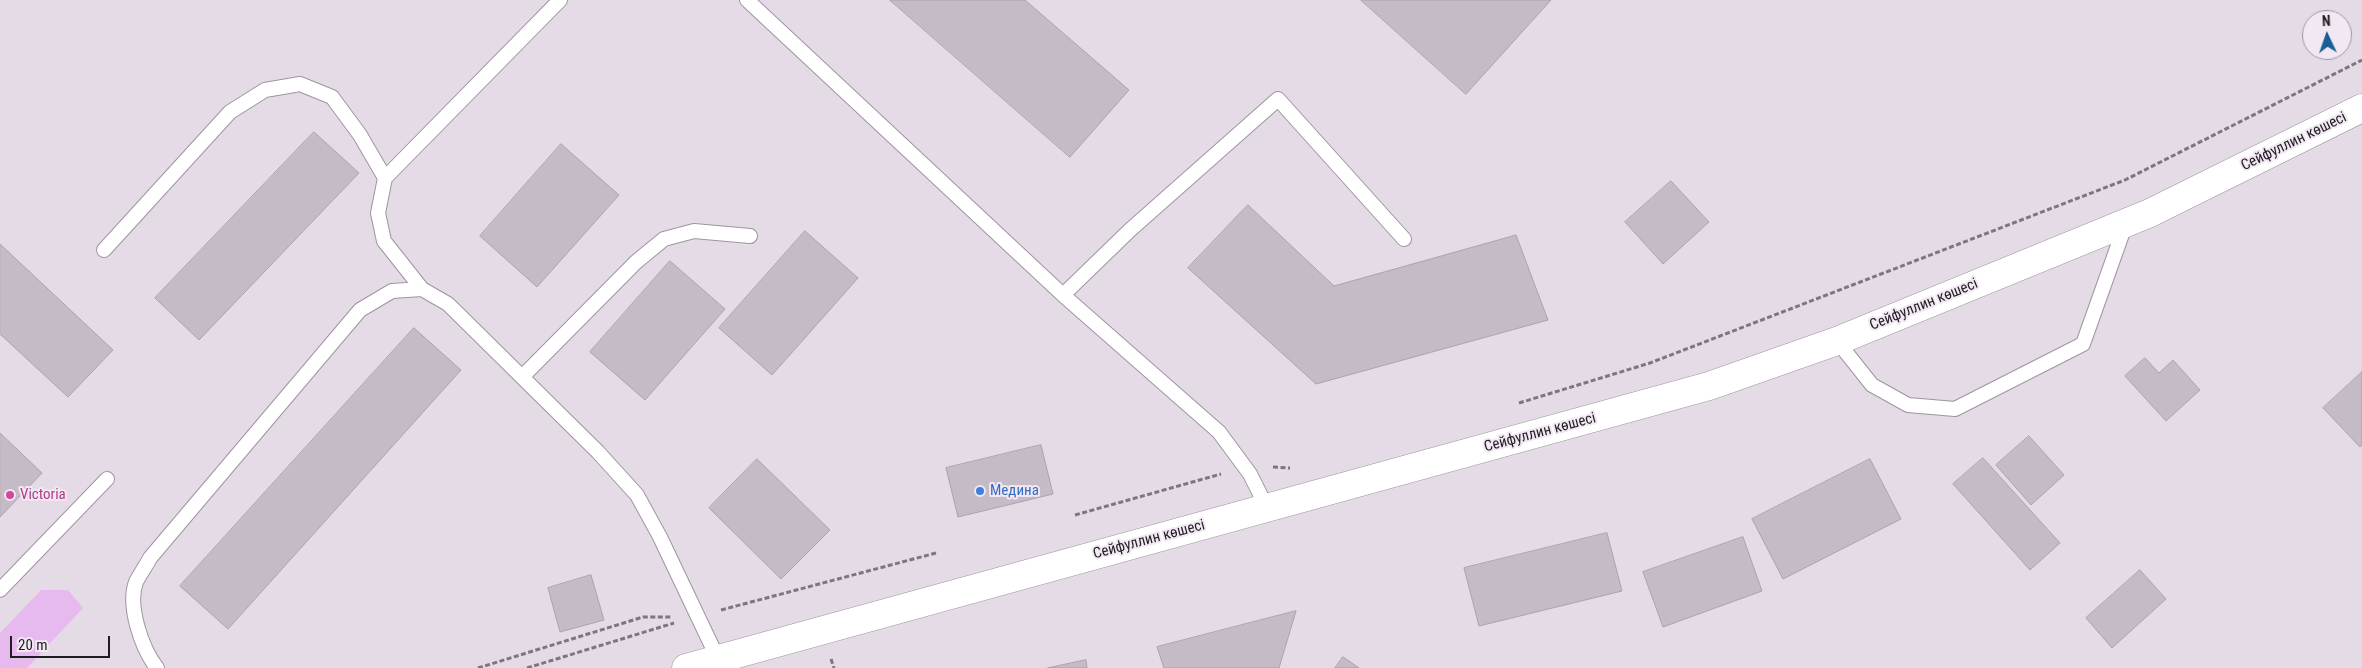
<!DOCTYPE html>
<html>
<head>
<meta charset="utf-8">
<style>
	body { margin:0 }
	#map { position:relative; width:2362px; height:668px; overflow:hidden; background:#e4dbe6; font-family:"Roboto Condensed",sans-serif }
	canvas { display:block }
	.north { position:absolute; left:2302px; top:10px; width:50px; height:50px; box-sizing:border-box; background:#f2e8f3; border:1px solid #9e979f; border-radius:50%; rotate:357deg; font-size:14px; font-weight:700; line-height:20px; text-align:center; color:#201d21 }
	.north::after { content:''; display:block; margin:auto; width:18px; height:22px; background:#195f94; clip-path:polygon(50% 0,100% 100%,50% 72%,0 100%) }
	.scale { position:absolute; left:10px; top:636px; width:100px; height:22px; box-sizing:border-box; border:2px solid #201d21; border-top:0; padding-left:6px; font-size:15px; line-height:18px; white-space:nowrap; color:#201d21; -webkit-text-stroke:4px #f2e8f3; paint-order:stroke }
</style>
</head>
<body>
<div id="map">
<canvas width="2362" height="668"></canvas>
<div class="north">N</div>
<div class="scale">20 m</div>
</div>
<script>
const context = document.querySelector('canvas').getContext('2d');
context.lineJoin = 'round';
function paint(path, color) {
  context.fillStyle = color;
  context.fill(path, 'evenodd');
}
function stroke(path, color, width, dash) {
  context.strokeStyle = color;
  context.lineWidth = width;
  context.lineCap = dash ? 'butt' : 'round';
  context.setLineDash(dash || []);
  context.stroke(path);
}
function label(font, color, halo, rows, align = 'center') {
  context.font = font + ' "Roboto Condensed",sans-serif';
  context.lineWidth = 4;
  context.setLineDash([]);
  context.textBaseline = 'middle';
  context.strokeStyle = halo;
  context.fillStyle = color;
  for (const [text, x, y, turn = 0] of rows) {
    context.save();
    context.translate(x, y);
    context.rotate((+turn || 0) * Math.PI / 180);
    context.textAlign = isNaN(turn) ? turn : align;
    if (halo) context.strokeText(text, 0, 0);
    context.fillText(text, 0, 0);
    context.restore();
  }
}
paint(new Path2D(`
	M41,590H68L83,608L27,668H0V633Z`), '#e6baee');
const building = new Path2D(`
	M890,0H1025L1129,90L1070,157Z
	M1361,0H1551L1466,94Z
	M314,132L359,173L199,340L155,298Z
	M561,144L619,195L537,287L480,236Z
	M1671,181L1709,222L1663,264L1625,222Z
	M1248,205L1334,286L1516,235L1548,320L1316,384L1188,268Z
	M805,231L858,278L772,375L719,328Z
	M0,244L113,350L68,397L0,334Z
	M670,261L725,309L645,400L590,352Z
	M414,328L461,370L228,629L180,586Z
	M2145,358L2159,373L2173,360L2200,390L2166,421L2125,376Z
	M2362,372V445L2360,447L2323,408Z
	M0,433L42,473L0,517Z
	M2029,436L2064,475L2031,505L1996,465Z
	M1041,445L1053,494L958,517L946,468Z
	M1983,458L2060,543L2030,570L1953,484Z
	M757,459L830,530L781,579L709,508Z
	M1870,459L1901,519L1783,579L1752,519Z
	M1607,533L1622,591L1479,626L1464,568Z
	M1743,537L1762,591L1663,627L1643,572Z
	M2140,570L2166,599L2112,648L2086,618Z
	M591,575L604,620L560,632L548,588Z
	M1296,611L1279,668H1164L1157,647Z
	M1343,657L1359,668H1335Z
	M1086,660L1087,668H1048Z`);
paint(building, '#c5bbc6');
stroke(building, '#aba2ad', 1);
const lane = new Path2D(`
	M560,0L385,178L378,213L384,241L422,289L448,304L598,452L637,495L660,537L718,659
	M747,0L1063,295L1219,432L1250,474L1267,508
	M104,250L230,112L265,90L300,84L332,97L360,135L385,178
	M1063,295L1130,230L1278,99L1404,239
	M1837,341L1872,385L1908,405L1955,409L2083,344L2126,223
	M522,377L636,262L664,239L694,231L750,236
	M0,590L107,479
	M157,668C142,649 127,606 136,582C140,574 146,566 150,558L360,310L392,291L422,289`);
const secondary = new Path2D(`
	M686,668L1709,386L1837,341L2150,213L2362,108`);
stroke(lane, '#9e95a0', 16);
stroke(secondary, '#9e95a0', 29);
stroke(new Path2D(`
	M1519,403L1650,363L2125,180L2362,60
	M1273,467L1290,468
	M1075,515L1221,474
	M721,610L936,553
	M831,659L834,668
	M478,668L643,617H672
	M527,668L674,623`), '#7c767e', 3, [5, 2.5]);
stroke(lane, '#fff', 14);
stroke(secondary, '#fff', 28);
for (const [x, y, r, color] of [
	[980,491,5,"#3f7fe0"],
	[10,495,5,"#d1479c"]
]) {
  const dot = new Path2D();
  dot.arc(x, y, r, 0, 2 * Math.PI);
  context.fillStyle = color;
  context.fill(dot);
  stroke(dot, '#f2e8f3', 2);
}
label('15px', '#201d21', '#f2e8f3', [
	["Сейфуллин көшесі",2294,142,-26],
	["Сейфуллин көшесі",1924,305,-22],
	["Сейфуллин көшесі",1540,433,-15],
	["Сейфуллин көшесі",1149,540,-15]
]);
label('15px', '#366cbe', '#f2e8f3', [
	["Медина",990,491]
], 'left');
label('15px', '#b23c85', '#f2e8f3', [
	["Victoria",20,495]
], 'left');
</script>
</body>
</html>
